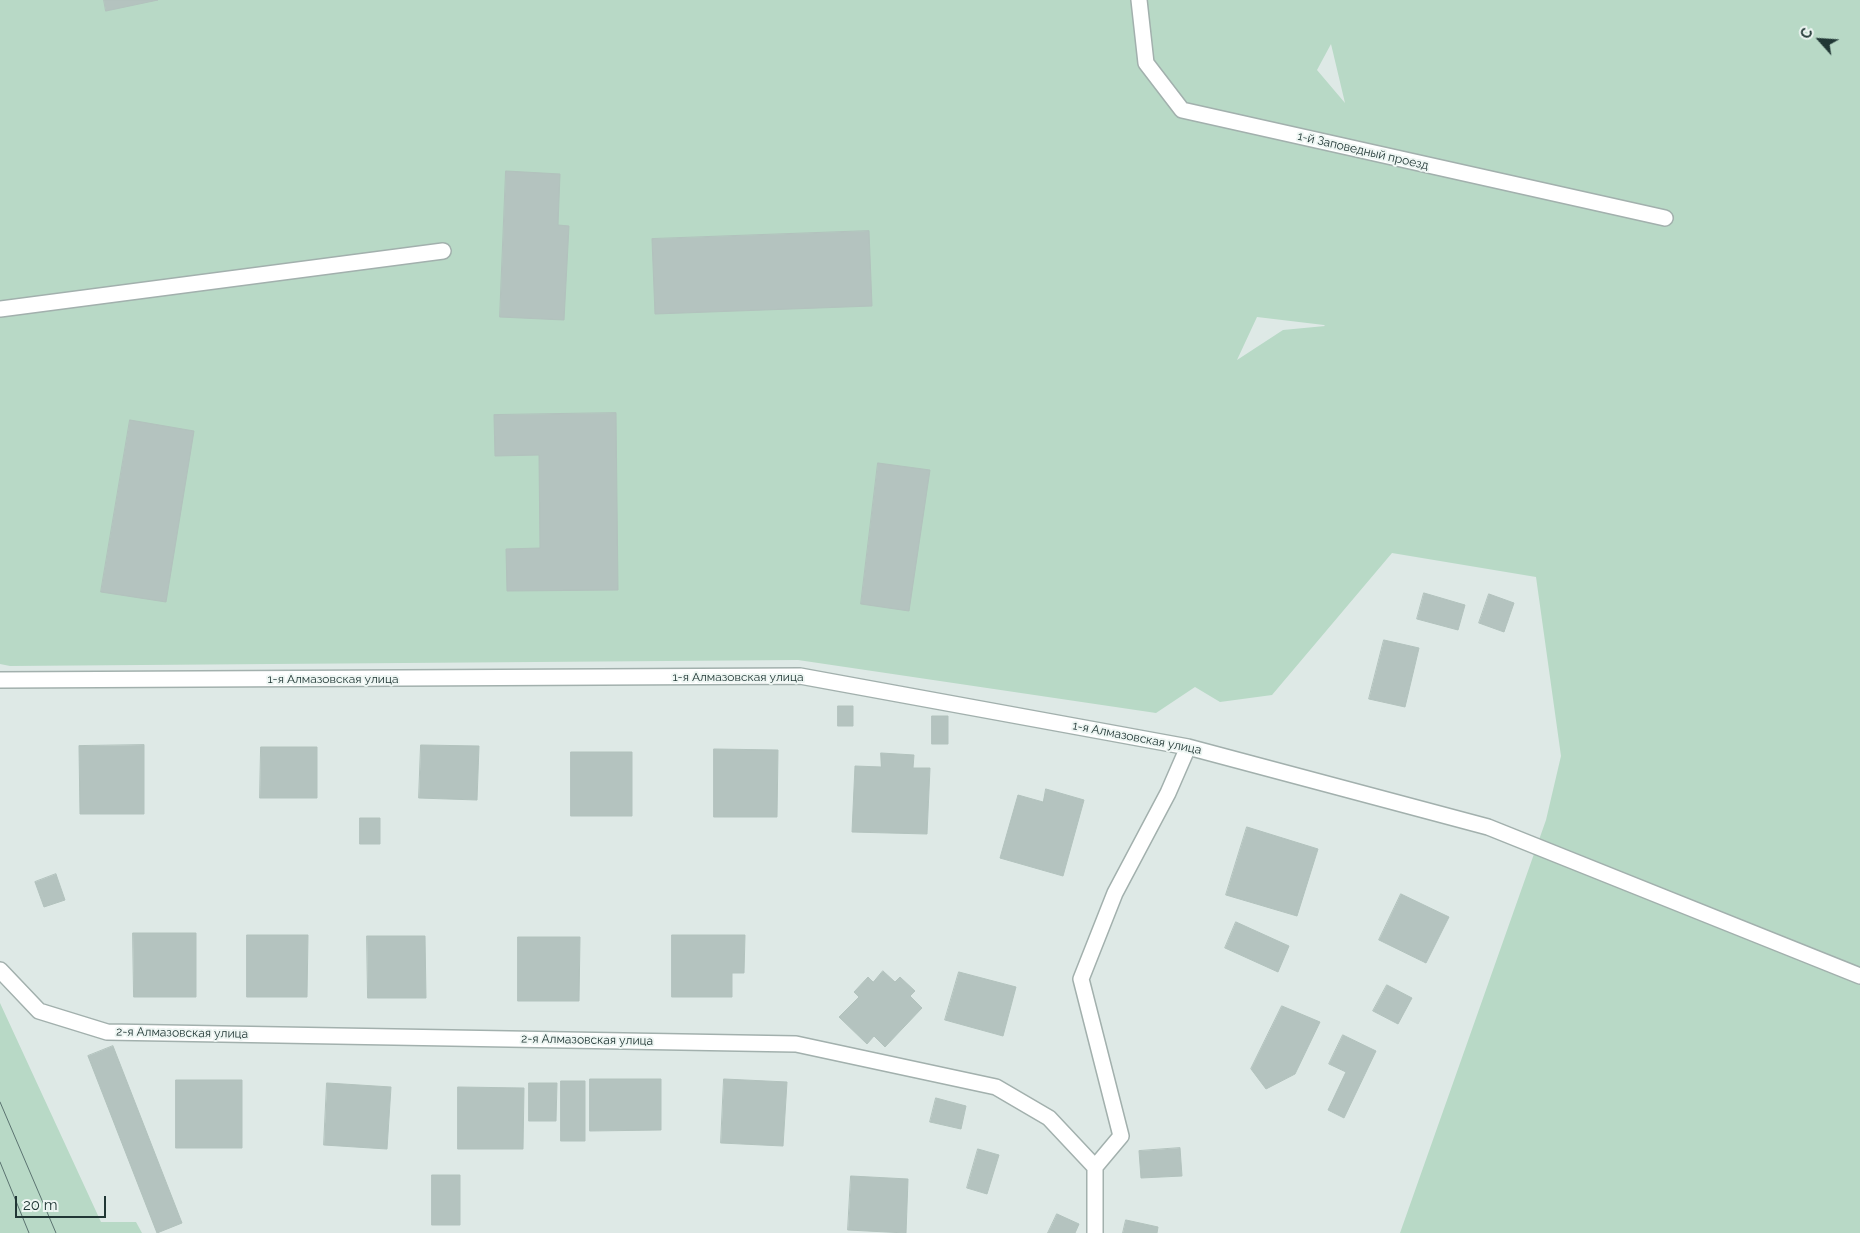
<!DOCTYPE html>
<html>
<head>
<meta charset="utf-8">
<style>
	body { margin:0 }
	#map { position:relative; width:1860px; height:1233px; overflow:hidden; background:#dee9e6; font-family:Raleway,sans-serif }
	canvas { display:block }
	.north { position:absolute; left:1795px; top:15px; width:50px; height:50px; -webkit-text-stroke:4px #eef6f3; paint-order:stroke; rotate:296deg; font-size:14px; font-weight:700; line-height:20px; text-align:center; color:#213735 }
	.north::after { content:''; display:block; margin:auto; width:18px; height:22px; background:#213735; clip-path:polygon(50% 0,100% 100%,50% 72%,0 100%) }
	.scale { position:absolute; left:15px; top:1196px; width:91px; height:22px; box-sizing:border-box; border:2px solid #213735; border-top:0; padding-left:6px; font-size:15px; line-height:18px; white-space:nowrap; color:#213735; -webkit-text-stroke:4px #eef6f3; paint-order:stroke }
</style>
</head>
<body>
<div id="map">
<canvas width="1860" height="1233"></canvas>
<div class="north">С</div>
<div class="scale">20 m</div>
</div>
<script>
const context = document.querySelector('canvas').getContext('2d');
context.lineJoin = 'round';
function paint(path, color) {
  context.fillStyle = color;
  context.fill(path, 'evenodd');
}
function stroke(path, color, width, dash) {
  context.strokeStyle = color;
  context.lineWidth = width;
  context.lineCap = dash ? 'butt' : 'round';
  context.setLineDash(dash || []);
  context.stroke(path);
}
function label(font, color, halo, rows, align = 'center') {
  context.font = font + ' Raleway,sans-serif';
  context.lineWidth = 4;
  context.setLineDash([]);
  context.textBaseline = 'middle';
  context.strokeStyle = halo;
  context.fillStyle = color;
  for (const [text, x, y, turn = 0] of rows) {
    context.save();
    context.translate(x, y);
    context.rotate((+turn || 0) * Math.PI / 180);
    context.textAlign = isNaN(turn) ? turn : align;
    if (halo) context.strokeText(text, 0, 0);
    context.fillText(text, 0, 0);
    context.restore();
  }
}
paint(new Path2D(`
	M0,0H1860V1233H1400L1546,820L1561,756L1536,577L1392,553L1272,695L1220,702L1195,687L1156,713L798,660L10,666L0,664ZM1331,44L1345,103L1317,70ZM1257,317L1324,325L1325,326L1283,330L1237,360Z
	M0,1003L101,1222H136L142,1233H0Z`), '#b8d9c6');
const building = new Path2D(`
	M104,0H158L106,11Z
	M506,171L560,174L558,225L569,226L564,320L500,317Z
	M869,231L872,306L655,314L652,239Z
	M616,413L618,590L507,591L506,549L540,548L539,455L495,456L494,415Z
	M130,420L194,431L166,602L101,592Z
	M878,463L930,470L909,611L861,604Z
	M1424,593L1465,605L1458,630L1417,619Z
	M1489,594L1514,603L1504,632L1479,623Z
	M1384,640L1419,648L1405,707L1369,699Z
	M838,706H853V726H838Z
	M932,716H948V744H932Z
	M144,745V814H80L79,746Z
	M421,745L479,746L477,800L419,798Z
	M261,747H317V798H260Z
	M714,749L778,750L777,817H714Z
	M571,752H632V816H571Z
	M881,753L914,755L913,768H930L927,834L852,832L855,766L881,767Z
	M1046,789L1084,800L1063,876L1000,858L1018,795L1043,802Z
	M360,818H380V844H360Z
	M1247,827L1318,849L1297,916L1226,895Z
	M56,874L65,900L44,907L35,882Z
	M1401,894L1449,917L1426,963L1379,940Z
	M1236,922L1289,946L1278,972L1225,948Z
	M133,933H196V997H134Z
	M247,935H308L307,997H247Z
	M672,935H745L744,973H732V997H672Z
	M367,936H425L426,998H368Z
	M518,937H580L579,1001H518Z
	M883,971L895,982L900,977L915,991L910,996L922,1008L885,1047L874,1036L867,1044L839,1017L859,997L854,992L868,977L873,982Z
	M959,972L1016,987L1003,1036L945,1020Z
	M1387,985L1412,998L1398,1024L1373,1011Z
	M1282,1006L1320,1022L1295,1074L1266,1089L1251,1069Z
	M1343,1035L1376,1051L1344,1118L1328,1110L1346,1072L1329,1064Z
	M113,1046L182,1223L157,1233L88,1056Z
	M590,1079H661V1130L590,1131Z
	M724,1079L787,1082L783,1146L721,1143Z
	M176,1080H242V1148H176Z
	M561,1081H585V1141H561Z
	M327,1083L391,1087L387,1149L324,1145Z
	M529,1083H557L556,1121H529Z
	M458,1087L524,1088L523,1149H458Z
	M936,1098L966,1106L961,1129L930,1122Z
	M1180,1148L1182,1176L1141,1178L1139,1151Z
	M978,1149L999,1155L987,1194L967,1188Z
	M432,1175H460V1225H432Z
	M851,1176L908,1179L906,1233L848,1230Z
	M1057,1214L1079,1224L1075,1233H1048Z
	M1126,1220L1158,1227L1157,1233H1123Z`);
paint(building, '#b4c3bf');
stroke(building, '#b2c2bd', 1);
const minor = new Path2D(`
	M1139,0L1146,63L1182,110L1665,218
	M0,309L443,251
	M0,680L800,676L1188,747L1488,827L1860,976
	M0,970L39,1011L107,1032L796,1044L996,1087L1049,1118L1095,1167V1233
	M1095,1167L1121,1136L1081,979L1115,893L1168,793L1188,747`);
stroke(minor, '#a2b0ad', 18);
stroke(minor, '#fff', 15);
stroke(new Path2D(`
	M0,1102L56,1233
	M0,1162L29,1233`), '#5b7370', 1);
label('12px', '#213735', '#eef6f3', [
	["1-й Заповедный проезд",1363,151,13],
	["1-я Алмазовская улица",738,677],
	["1-я Алмазовская улица",333,679],
	["1-я Алмазовская улица",1137,738,11],
	["2-я Алмазовская улица",182,1033,1],
	["2-я Алмазовская улица",587,1040,1]
]);
</script>
</body>
</html>
